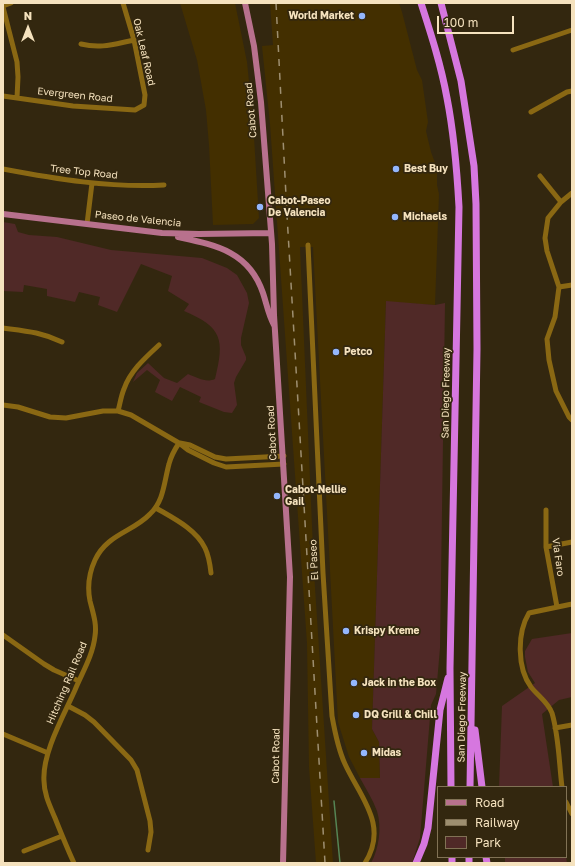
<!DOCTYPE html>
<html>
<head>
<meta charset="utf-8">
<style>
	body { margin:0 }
	#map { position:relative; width:575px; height:866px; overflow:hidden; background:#33270f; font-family:"Golos Text",sans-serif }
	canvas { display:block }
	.frame { position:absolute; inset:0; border:4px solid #f5e2be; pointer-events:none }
	.legend { position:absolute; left:437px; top:786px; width:130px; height:72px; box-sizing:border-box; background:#33270f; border:1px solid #817255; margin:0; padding:5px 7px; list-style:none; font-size:12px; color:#f5e2be }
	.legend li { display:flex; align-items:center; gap:8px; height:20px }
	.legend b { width:20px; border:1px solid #817255 }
	.north { position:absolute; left:8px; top:8px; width:40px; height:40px; -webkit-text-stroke:3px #33270f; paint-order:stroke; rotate:0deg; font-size:11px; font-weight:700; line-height:16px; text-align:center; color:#f5e2be }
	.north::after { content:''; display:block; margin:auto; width:14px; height:18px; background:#f5e2be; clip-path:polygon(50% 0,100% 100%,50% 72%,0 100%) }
	.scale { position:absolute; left:437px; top:16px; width:77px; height:18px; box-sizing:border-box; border:2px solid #f5e2be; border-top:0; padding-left:5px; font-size:12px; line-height:14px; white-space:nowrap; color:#f5e2be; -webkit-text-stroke:3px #33270f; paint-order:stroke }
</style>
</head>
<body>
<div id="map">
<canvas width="575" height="866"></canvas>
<div class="frame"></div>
<ul class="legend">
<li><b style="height:5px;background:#b8718d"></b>Road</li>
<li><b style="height:5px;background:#9e8f70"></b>Railway</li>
<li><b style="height:11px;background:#502927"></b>Park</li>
</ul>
<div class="north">N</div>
<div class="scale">100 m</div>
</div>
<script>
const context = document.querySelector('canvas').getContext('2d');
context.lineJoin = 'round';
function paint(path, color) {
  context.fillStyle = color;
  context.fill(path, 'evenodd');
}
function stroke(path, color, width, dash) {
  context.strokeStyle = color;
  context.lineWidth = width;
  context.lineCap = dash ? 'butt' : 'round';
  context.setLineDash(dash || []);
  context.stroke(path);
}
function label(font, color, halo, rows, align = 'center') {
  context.font = font + ' "Golos Text",sans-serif';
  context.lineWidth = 3.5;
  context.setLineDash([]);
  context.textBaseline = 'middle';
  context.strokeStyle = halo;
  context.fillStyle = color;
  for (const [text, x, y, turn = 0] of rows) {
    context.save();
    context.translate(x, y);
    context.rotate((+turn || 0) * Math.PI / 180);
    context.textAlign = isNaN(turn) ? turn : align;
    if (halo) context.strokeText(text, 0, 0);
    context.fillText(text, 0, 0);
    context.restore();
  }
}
paint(new Path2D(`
	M180,3H235L247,62L253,121L259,218L253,224L213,225L209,145L206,110L197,60Z
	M270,3H399L402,12L417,70L422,80L428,122L426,131L431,152L437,168V185L439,194L435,305L386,302L372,729L379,742L380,779L360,778L349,757L338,722L313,247H300L314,572L333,863H316L309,767L307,643L270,124L262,46L273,45Z`), '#432f00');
paint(new Path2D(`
	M3,222L15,224L18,232L29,235L57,237L111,250L202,258L227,268L237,275L247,293L249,303L241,338V345L246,357V360L236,377L234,383L237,405L232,413L224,412L199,402L201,397L180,387L172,401L155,392L160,380L147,370L133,382L137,373L148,363L164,378L177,383L188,374C198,378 206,383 215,379C225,339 222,327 184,311L189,304L168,291L172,276L141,264L117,312L98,305L100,297L79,292L75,302L47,296V289L24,285L23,292L3,291Z
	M386,301L435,305L445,303L440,648L436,694L431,705L420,838L412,863H371C379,849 382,827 377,811C373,800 366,789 360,778H380L379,742L372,729Z
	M572,633V697L559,700L542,714L553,787H499L502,706L535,683L528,672L525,657V651L532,639Z
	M505,857H566L567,863H505Z`), '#502927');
stroke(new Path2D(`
	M334,801L340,863`), '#558555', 1.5);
stroke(new Path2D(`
	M3,6L11,3
	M3,7L17,62L18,77L17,98
	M81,44C101,49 114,44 134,40
	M513,50L572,30
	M3,96L73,106L135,110L144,105L145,95L134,40L123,3
	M531,112L567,92L572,91
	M3,169C56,179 110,188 164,185
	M540,176L561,202
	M572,193L561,202L548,218L545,238L547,251L559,287L555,317L547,339L549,360L556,391L569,417L572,420
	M87,224L92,183
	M308,245L323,573L332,716C335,733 338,749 345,764C360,797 389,825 365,863
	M559,287L572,285
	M3,328C26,331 41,332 62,342
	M3,405L18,407L50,417L66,418L103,411H118L131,415L179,443L188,450L214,463L226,467L284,464
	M118,411C120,404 121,396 124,389C130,371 146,357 159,345
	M180,443L190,445L215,457L226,459L284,456
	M156,508C173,518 196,529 205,548C209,556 210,564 211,573
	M546,510V547L557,607
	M546,547L572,542
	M3,635L44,664L54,670L79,681
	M68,706L85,715L94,722L131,760L137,770L150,821L151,832L148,850
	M555,728L572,725
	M3,734L48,753
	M562,787C559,763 559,737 552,713C548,702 538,696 531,687C517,668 517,633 529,613L572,604
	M566,802L572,814
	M24,851L62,836
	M74,863C67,848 61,833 55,818C50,806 44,794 44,781C42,753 64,715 75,690C82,673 93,655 95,636C97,624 93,613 90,601C87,586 89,573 95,560C107,534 133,532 150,514C164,501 164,482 169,464C171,456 175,449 179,443`), '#8a6813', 5);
stroke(new Path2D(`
	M245,3L254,46L261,102L272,244L274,315L290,577L283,863
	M3,214L162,233L199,234L271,233
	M178,237C215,245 249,251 263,293C267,305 268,314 274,325`), '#b8718d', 6);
stroke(new Path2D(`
	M421,3C431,34 441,65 447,98C454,134 457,170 459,207L450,668L451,787
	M441,3L461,81L474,166L476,204L477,349L470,787
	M475,730L482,787
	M486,857L487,863
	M416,863L424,844L428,828L440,710L448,678
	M452,863V857
	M469,863V857`), '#d677df', 7);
stroke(new Path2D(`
	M276,3L287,215L325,863`), '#9e8f70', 1.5, [7, 7]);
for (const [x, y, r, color] of [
	[362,16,4,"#94b7fd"],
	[396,169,4,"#94b7fd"],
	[260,207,4,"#94b7fd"],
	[395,217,4,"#94b7fd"],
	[336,352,4,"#94b7fd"],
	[277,496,4,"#94b7fd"],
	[346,631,4,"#94b7fd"],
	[354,683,4,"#94b7fd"],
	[356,715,4,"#94b7fd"],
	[364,753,4,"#94b7fd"]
]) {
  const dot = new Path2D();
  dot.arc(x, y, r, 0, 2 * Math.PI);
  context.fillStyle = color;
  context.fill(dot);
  stroke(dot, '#33270f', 1.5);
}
label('bold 10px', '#f5e2be', '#33270f', [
	["World Market",354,16,"right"],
	["Best Buy",404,169],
	["Cabot-Paseo",268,201],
	["De Valencia",268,213],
	["Michaels",403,217],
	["Petco",344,352],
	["Cabot-Nellie",285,490],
	["Gail",285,502],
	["Krispy Kreme",354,631],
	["Jack in the Box",362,683],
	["DQ Grill & Chill",364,715],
	["Midas",372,753]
], 'left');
label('10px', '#f5e2be', '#33270f', [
	["Oak Leaf Road",144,52,77],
	["Evergreen Road",75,95,6],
	["Cabot Road",251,110,-95],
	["Tree Top Road",84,172,6],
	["Paseo de Valencia",138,219,6],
	["San Diego Freeway",446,393,-89],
	["Cabot Road",272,433,-93],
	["Via Faro",558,557,82],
	["El Paseo",314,560,-93],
	["Hitching Rail Road",67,683,-67],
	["San Diego Freeway",462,717,-89],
	["Cabot Road",276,756,-89]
]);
</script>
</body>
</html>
